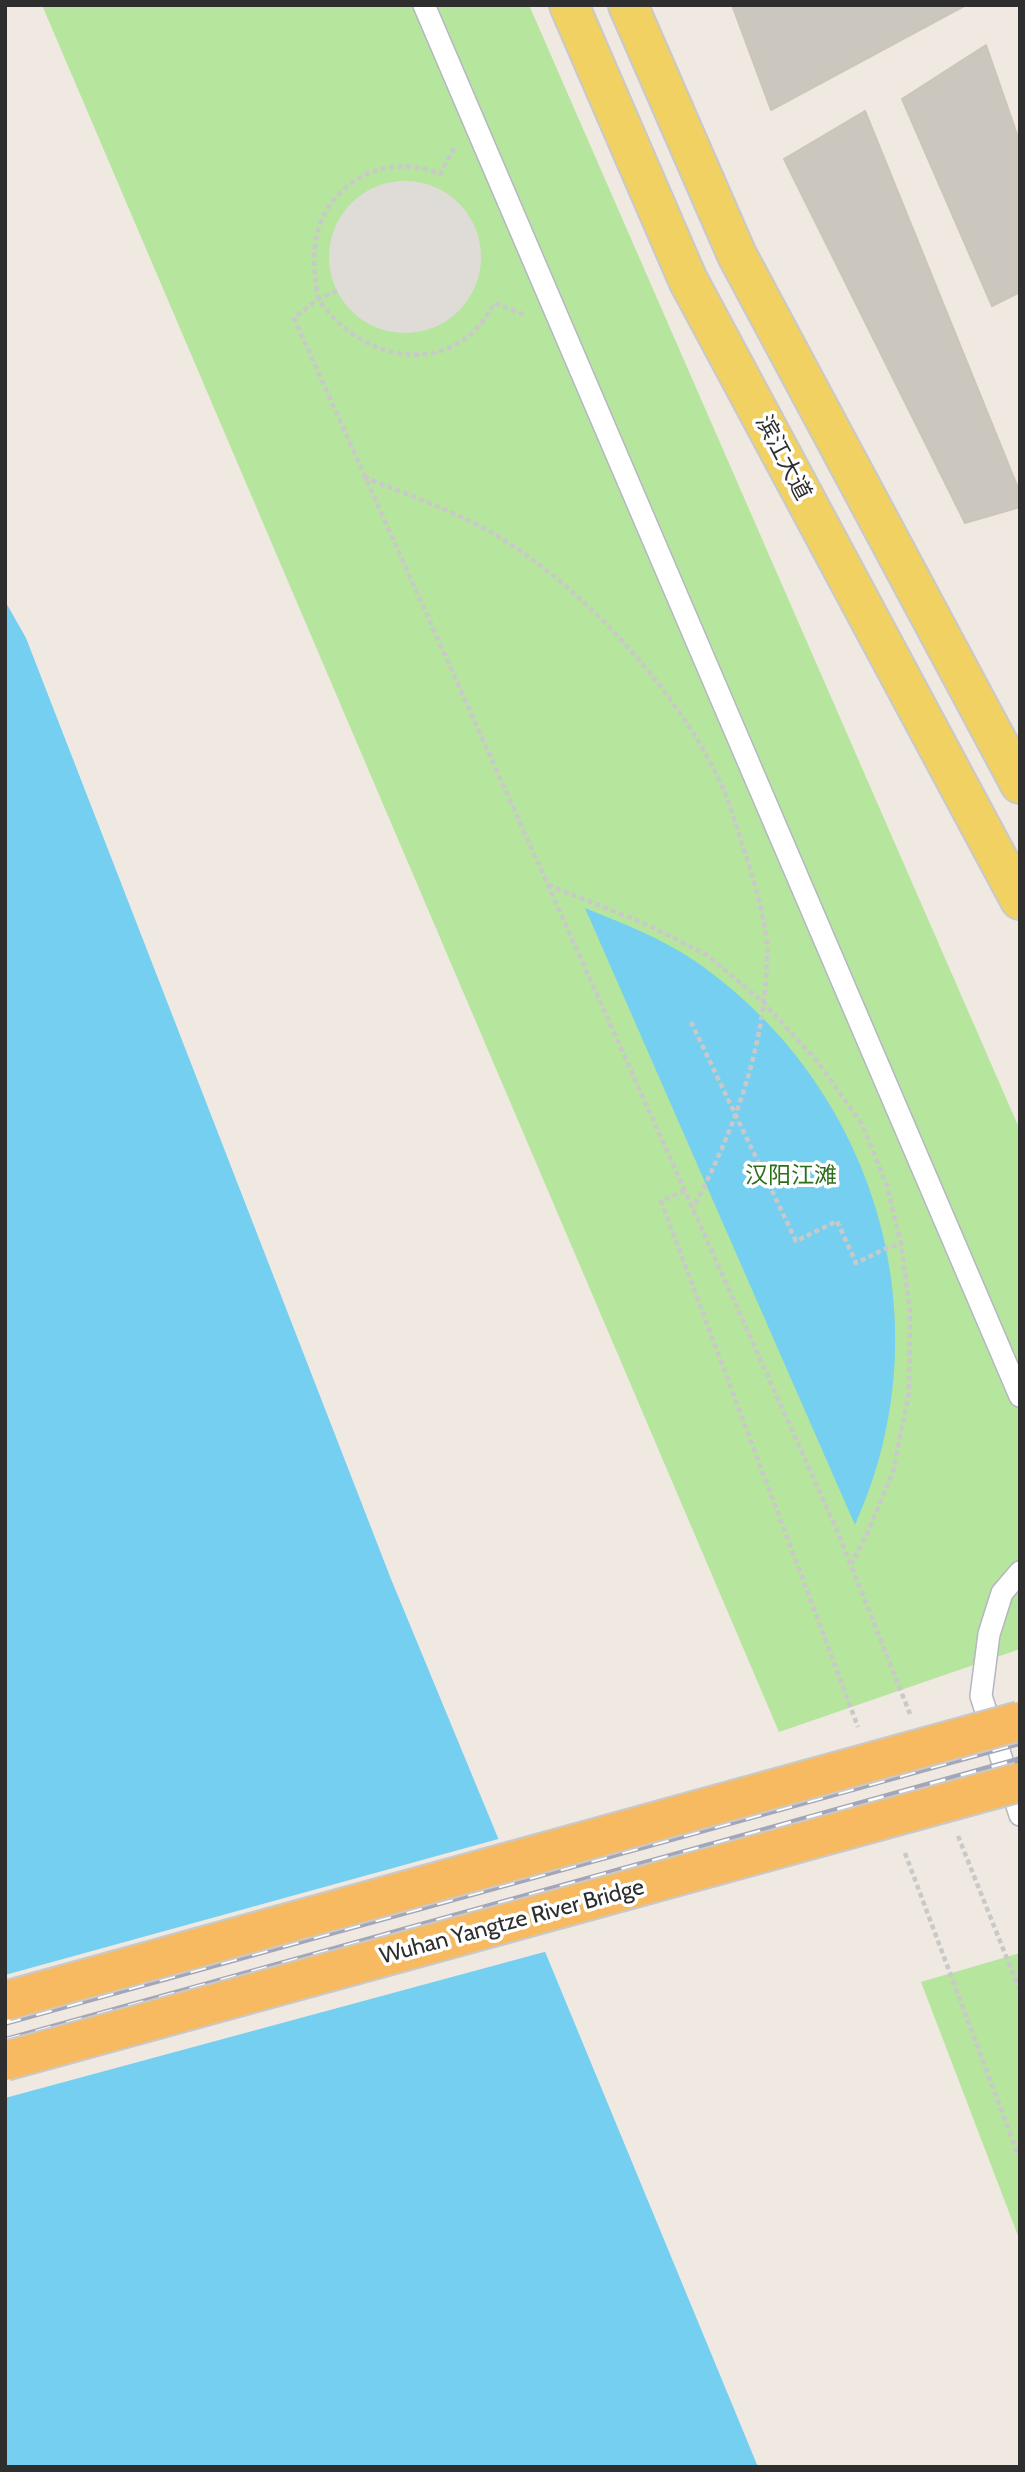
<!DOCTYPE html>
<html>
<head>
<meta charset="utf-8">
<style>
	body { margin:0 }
	#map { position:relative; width:1025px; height:2472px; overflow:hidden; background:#efe9e1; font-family:Cabin,sans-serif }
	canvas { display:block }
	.frame { position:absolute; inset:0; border:7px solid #2e2e2e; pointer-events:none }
</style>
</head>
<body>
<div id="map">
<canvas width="1025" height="2472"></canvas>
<div class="frame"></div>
</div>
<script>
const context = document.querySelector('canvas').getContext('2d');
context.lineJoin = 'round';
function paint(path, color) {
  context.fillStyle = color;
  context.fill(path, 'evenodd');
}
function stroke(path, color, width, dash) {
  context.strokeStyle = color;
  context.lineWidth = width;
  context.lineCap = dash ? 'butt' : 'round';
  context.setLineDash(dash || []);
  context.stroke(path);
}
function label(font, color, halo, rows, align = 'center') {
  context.font = font + ' Cabin,"Noto Sans SC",sans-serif';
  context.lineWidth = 7;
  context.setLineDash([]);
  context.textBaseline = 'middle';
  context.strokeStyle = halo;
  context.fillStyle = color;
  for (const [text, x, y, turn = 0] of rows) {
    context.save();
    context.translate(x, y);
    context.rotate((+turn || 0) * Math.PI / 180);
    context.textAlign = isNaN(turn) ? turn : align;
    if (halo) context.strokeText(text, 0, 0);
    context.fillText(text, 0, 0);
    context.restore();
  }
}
paint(new Path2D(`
	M42,5H529L1020,1130V1649L779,1732Z
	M1020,1953V2241L921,1982Z`), '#b6e59e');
paint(new Path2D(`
	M329 257a76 76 0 1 1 152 0a76 76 0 1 1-152 0Z`), '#dfdcd8');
paint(new Path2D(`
	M5,601L26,638L391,1579L758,2467H5Z
	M585,908C622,923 661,938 695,961C877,1087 947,1324 855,1525Z`), '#75cff0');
paint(new Path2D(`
	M502,1838L548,1951L5,2098V1975Z`), '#efe9e1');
const building = new Path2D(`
	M732,5H966L771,110Z
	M986,45L1020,143V292L992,306L902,99Z
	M865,111L1020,493V507L965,523L784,159Z`);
paint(building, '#cbc7bf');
stroke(building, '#cbc5ba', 2);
const service = new Path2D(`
	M424,5L1020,1396
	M1020,1572L1002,1593L989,1634L981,1696L1020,1815`);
const primary = new Path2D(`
	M569,5L688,280L1020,900
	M628,5L737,255L1020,784`);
stroke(service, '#b4b7c1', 24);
stroke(primary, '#c9c9c9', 42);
stroke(new Path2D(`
	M454,148L440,174C412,162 378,164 353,182C321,205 311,236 315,275C316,283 316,294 320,301C363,364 456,380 494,303L525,315
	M337,291L318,299L294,318L839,1535L910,1714
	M364,477C411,496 461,513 504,540C591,595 684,698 725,793C733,812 738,833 745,853C753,878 766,920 767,946C768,1040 736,1127 693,1208
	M548,885L646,924L707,955L764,1003L817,1061L862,1124L887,1186L901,1244L910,1311L909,1393L893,1471L868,1532L851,1564
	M691,1022L796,1241L837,1221L856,1263L889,1247L901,1244
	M685,1191L661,1201L858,1727
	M958,1836L1020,1991
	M905,1853L1020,2160`), '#c9c9c9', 4.5, [5, 3.5]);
stroke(service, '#fff', 21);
stroke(primary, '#f2d163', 38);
const rail = new Path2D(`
	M5,2022L1020,1742
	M5,2041L1020,1760`);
stroke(rail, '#a3a6b8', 8);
stroke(rail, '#fff', 5, [16]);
const trunkBridge = new Path2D(`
	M5,2001L1020,1721
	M5,2061L1020,1782`);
stroke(trunkBridge, '#c9c9c9', 42, []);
stroke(trunkBridge, '#f8ba60', 38);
label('23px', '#2e2e2e', '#fff', [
	["滨江大道",783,458,62],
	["Wuhan Yangtze River Bridge",512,1922,-15]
]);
label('23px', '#2c6e1b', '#fff', [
	["汉阳江滩",791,1176]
]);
</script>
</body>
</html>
